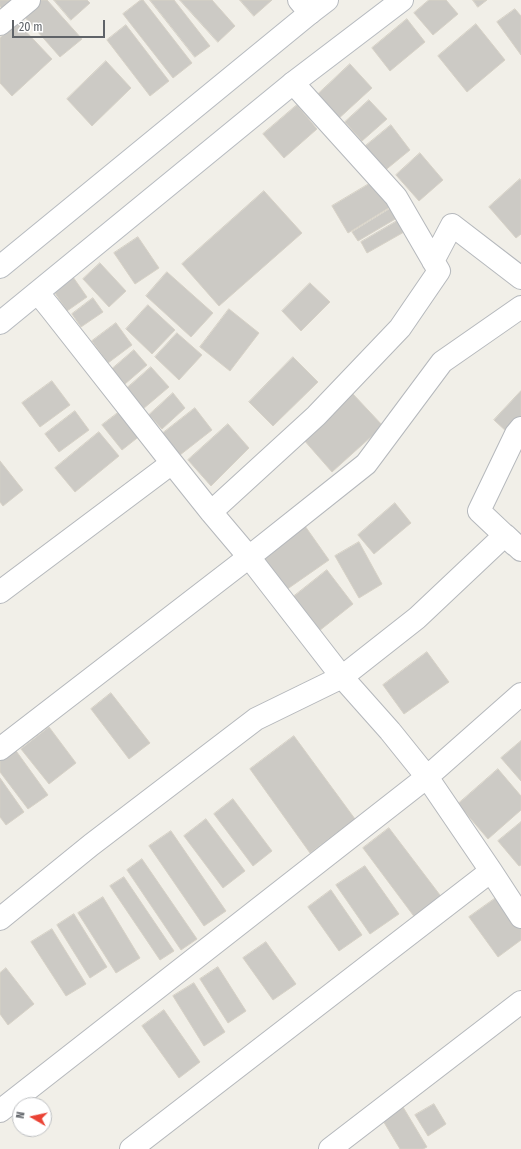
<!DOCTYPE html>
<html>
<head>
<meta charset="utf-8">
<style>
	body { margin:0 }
	#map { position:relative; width:521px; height:1149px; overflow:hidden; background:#f1efe8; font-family:"Fira Sans Condensed",sans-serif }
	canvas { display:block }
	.north { position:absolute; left:12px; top:1097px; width:40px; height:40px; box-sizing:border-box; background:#fff; border:1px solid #bfc1c3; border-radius:50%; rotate:279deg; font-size:11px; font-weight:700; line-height:16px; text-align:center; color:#5f6368 }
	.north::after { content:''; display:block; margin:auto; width:14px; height:18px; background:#ea4335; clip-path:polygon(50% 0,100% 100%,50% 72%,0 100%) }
	.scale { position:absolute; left:12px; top:20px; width:93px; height:18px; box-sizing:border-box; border:2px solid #5f6368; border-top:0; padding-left:5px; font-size:12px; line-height:14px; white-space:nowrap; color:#5f6368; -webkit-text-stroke:3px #fff; paint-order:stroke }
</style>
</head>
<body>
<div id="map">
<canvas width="521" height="1149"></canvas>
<div class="north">N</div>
<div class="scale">20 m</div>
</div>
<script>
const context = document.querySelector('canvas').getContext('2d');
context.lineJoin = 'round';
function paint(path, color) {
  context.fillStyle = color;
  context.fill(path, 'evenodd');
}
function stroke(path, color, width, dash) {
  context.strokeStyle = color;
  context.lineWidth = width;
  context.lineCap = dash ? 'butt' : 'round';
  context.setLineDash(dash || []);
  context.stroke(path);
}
const building = new Path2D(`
	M0,0H13L2,9L0,6Z
	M37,0H47L82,39L60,57L22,14Z
	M54,0H87L90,3L71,20Z
	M141,0H143L192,63L173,78L123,14Z
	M150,0H174L210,46L195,57Z
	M180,0H212L235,26L218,42Z
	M240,0H272L254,16Z
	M429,0H446L458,14L433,35L414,13Z
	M473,0H487L478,7Z
	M515,9L521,16V55L497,22Z
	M407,19L425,42L390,71L372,48Z
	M17,22L52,59L12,96L0,83V38Z
	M476,24L505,60L467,92L438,56Z
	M126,25L169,81L150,96L107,40Z
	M106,61L131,88L92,126L67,99Z
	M350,64L372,88L336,121L315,97Z
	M369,100L387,119L362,141L345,122Z
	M297,105L317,129L284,158L263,134Z
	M391,125L410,150L383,172L363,148Z
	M420,153L443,180L419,201L396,175Z
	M520,179L521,181V234L516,238L489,207Z
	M374,181L390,207L348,233L332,206Z
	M264,191L302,233L219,306L182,264Z
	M391,208L397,218L358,241L352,232Z
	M397,221L404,232L367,253L361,242Z
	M138,237L159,268L135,284L114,253Z
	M100,263L126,291L109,307L83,279Z
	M167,272L213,313L191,337L146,296Z
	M73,277L87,297L67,311L53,290Z
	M310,283L330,302L301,331L282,311Z
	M93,298L103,312L81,327L72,314Z
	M148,305L175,330L152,354L126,329Z
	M229,309L259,333L230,371L200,347Z
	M116,323L132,345L108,363L92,341Z
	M177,333L202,355L179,380L155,357Z
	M134,350L147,365L125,384L112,369Z
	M293,357L318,382L273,426L249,402Z
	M151,367L169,387L143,409L126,389Z
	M52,381L70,405L40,427L22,403Z
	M521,391V420L508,433L494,420Z
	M173,393L185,408L162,429L149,415Z
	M353,394L383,426L332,472L303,439Z
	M127,406L146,431L122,450L102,425Z
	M195,408L212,430L180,455L163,433Z
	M75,411L89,430L59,452L45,434Z
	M228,424L249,448L211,486L188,460Z
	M99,432L119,456L75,492L55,468Z
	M0,461L23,490L3,506L0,502Z
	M395,503L411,523L374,554L358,535Z
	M305,526L329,560L286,590L262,557Z
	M359,542L382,584L359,598L335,556Z
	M327,570L353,604L319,631L293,597Z
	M427,652L449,682L404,714L383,685Z
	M111,693L150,743L129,759L91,709Z
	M49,727L76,763L49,784L21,749Z
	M294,736L355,819L310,853L250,769Z
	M521,741V781L501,758Z
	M14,748L48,795L28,809L0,772V758Z
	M498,769L521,796V810L488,839L458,804Z
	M0,778L24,812L6,825L0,817Z
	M233,799L272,851L253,866L214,814Z
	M206,819L245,871L223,888L184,836Z
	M521,822V865L519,866L498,841Z
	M389,828L443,899L416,919L363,848Z
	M171,831L226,911L204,926L149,846Z
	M142,859L197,939L181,950L127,870Z
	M365,866L399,914L370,934L336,885Z
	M124,877L174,951L160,960L110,886Z
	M331,890L362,935L339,951L308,907Z
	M500,895L521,926V940L498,957L469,917Z
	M103,897L140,958L116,973L78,913Z
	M74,914L107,967L90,978L57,925Z
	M52,929L86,984L66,996L31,942Z
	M266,942L296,984L273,1000L243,958Z
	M218,967L246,1011L228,1023L200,979Z
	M6,968L34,1004L8,1025L0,1014V973Z
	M194,983L225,1032L204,1046L173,996Z
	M164,1010L200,1062L179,1078L142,1026Z
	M400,1102L427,1147L423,1149H400L379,1114Z
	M434,1104L446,1124L428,1136L415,1115Z`);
paint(building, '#cccac5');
stroke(building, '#d6d1c6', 1);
const minor = new Path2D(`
	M299,0L310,13
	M0,24L29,0
	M433,261L452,225L521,278
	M38,293L51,309L172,463L211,512L249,557L342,677L390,731L427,777L491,871L521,917
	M211,512L316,416L400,328L439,271L396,197L293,83
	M515,545L479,511L516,434L521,428
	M0,592L172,463
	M0,749L249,557L366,464L442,362L521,307
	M0,919L91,845L256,719L342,677L417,618L505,535L521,550
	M0,1111L427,777L521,694
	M131,1149L491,871
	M330,1149L521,1002`);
const secondary = new Path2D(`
	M0,267L310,13L327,0
	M0,323L293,83L402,0`);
stroke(minor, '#b5b8bc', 24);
stroke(secondary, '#b6babf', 24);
stroke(minor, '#fff', 22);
stroke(secondary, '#fff', 22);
</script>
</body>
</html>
